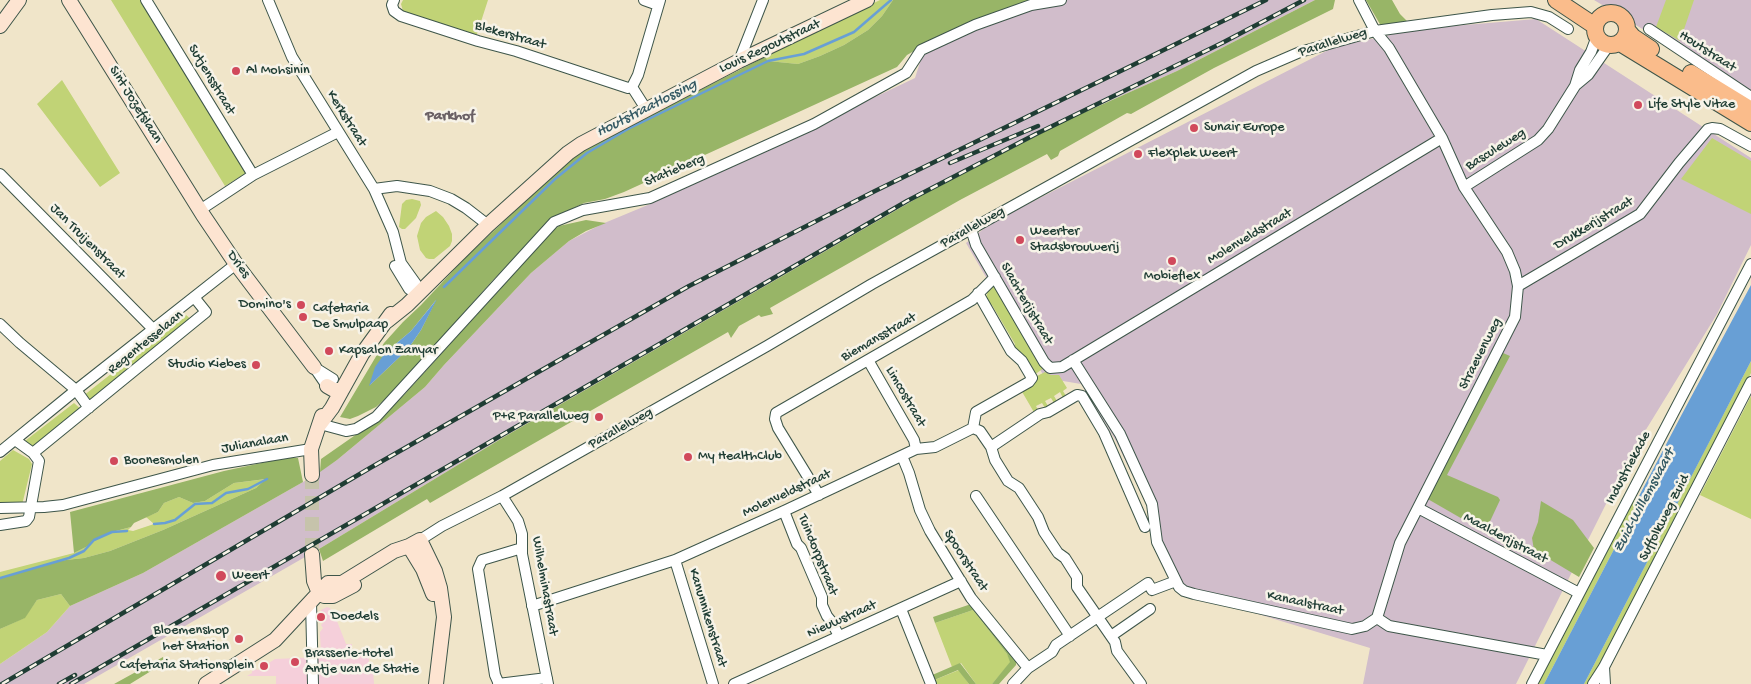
<!DOCTYPE html>
<style>
body{margin:0}
canvas{display:block;background:#f0e5c9}
</style>
<canvas width="1751" height="684"></canvas>
<script>
const ctx = document.querySelector('canvas').getContext('2d');
ctx.lineJoin = 'round';
function paint(path, color) { ctx.fillStyle = color; ctx.fill(path, 'evenodd'); }
const shape = rows => new Path2D(rows.map(r => 'M' + r).join(''));
function stroke(path, color, width, dash) { ctx.strokeStyle = color; ctx.lineWidth = width; ctx.lineCap = dash ? 'butt' : 'round'; ctx.setLineDash(dash || []); ctx.stroke(path); }
function write(font, color, halo, rows, align = 'center') {
  ctx.font = font + ' "Gochi Hand",sans-serif'; ctx.lineWidth = 5; ctx.setLineDash([]); ctx.textBaseline = 'middle'; ctx.strokeStyle = halo; ctx.fillStyle = color; for (const [text, x, y, turn = 0] of rows) {
    ctx.save(); ctx.translate(x, y); ctx.rotate((+turn || 0) * Math.PI / 180); ctx.textAlign = isNaN(turn) ? turn : align; if (halo) ctx.strokeText(text, 0, 0); ctx.fillText(text, 0, 0); ctx.restore();
  }
}
paint(shape([
 [327,607,330,608,335,616,346,644,352,644,352,656,369,656,369,670,373,670,374,684,276,684,276,676,247,676,252,673,252,671,256,669,258,670,275,659,321,657,320,632,323,628,321,625,325,620,321,613,321,610]
]), '#f5cfda');
paint(shape([
 [1030,0,1315,0,1177,71,1063,122,919,197,504,437,319,549,84,684,0,684,0,664,47,632,70,606,143,573,303,482,337,460,425,387,444,365,531,273,569,241,602,224,655,202,915,78,924,50,966,25,1001,10],
 [1594,0,1751,0,1751,94],
 [1536,19,1751,158,1751,245,1717,314,1631,454,1516,684,1363,684,1370,648,1182,591,1148,508,1116,441,1081,384,1045,378,966,243,991,223,1334,47,1417,29]
]), '#d1bdcb');
paint(shape([
 [111,0,141,0,246,173,225,186],
 [403,0,488,0,476,37,411,15,403,11,401,4],
 [880,0,893,0,882,16,868,30,844,45,820,56,798,64,768,61,765,57],
 [1666,0,1694,0,1680,41,1656,27],
 [62,80,120,173,100,187,37,104],
 [1712,138,1751,161,1751,214,1681,179],
 [412,199,420,201,421,205,416,218,405,229,402,229,399,227,402,204,406,200],
 [436,211,443,217,449,226,452,234,452,241,450,246,434,259,429,259,426,258,420,250,417,236,421,223,426,217],
 [994,285,1044,368,1034,375,1022,353,1014,348,1015,344,992,305,989,304,986,299,988,290],
 [186,315,193,321,91,404,83,396],
 [1751,361,1751,373,1589,684,1584,684],
 [1045,372,1051,375,1059,375,1067,388,1063,391,1066,396,1063,398,1060,392,1054,396,1057,401,1054,403,1051,398,1045,401,1048,406,1045,408,1042,403,1036,406,1039,412,1035,414,1021,390,1037,381,1035,377],
 [1751,396,1751,519,1700,495],
 [74,403,83,411,32,449,21,444],
 [13,450,29,459,32,464,22,505,0,505,0,461],
 [267,479,256,488,163,530,110,551,84,558,57,561,0,578,0,572,74,553,92,544,94,540,112,532,131,527,128,530,133,531,154,524,146,517,158,512,164,503,179,497,193,503,205,501,234,483],
 [1634,499,1637,500,1637,505,1544,684,1538,684],
 [61,594,70,606,47,632,0,664,0,629,24,618,37,600],
 [973,610,1007,654,1011,662,992,684,976,684,961,663,952,667,935,623],
 [959,670,969,684,933,684,932,681]
]), '#c1d376');
paint(shape([
 [893,0,1030,0,1001,10,928,43,907,55,897,67,624,192,605,199,584,203,551,219,492,281,391,394,376,407,358,416,350,419,340,417,384,343,403,322,421,305,464,259,552,176,584,149,765,57,768,61,798,64,820,56,844,45,868,30,882,16],
 [436,300,421,330,408,349,370,385,385,353,411,331],
 [1315,0,1335,0,1333,9,1214,68,1131,114,1127,113,1060,151,1058,156,1051,160,1047,154,960,200,770,308,773,314,761,317,759,315,739,326,731,338,728,332,430,503,427,499,323,561,319,549,504,437,919,197,1063,122,1177,71],
 [1366,0,1392,0,1400,14,1407,21,1381,26],
 [586,220,606,223,586,231,569,241,531,273,444,365,425,387,337,460,320,472,321,459,364,429,404,395,554,230,559,226],
 [1503,353,1510,356,1447,475,1498,497,1500,500,1485,532,1426,498],
 [285,458,298,458,303,482,143,573,70,606,61,594,37,600,25,618,0,629,0,578,57,561,84,558,110,551,163,530,256,488,266,479,234,483,205,501,193,503,179,497,164,503,158,512,134,523,131,527,112,532,94,540,92,544,74,553,70,512,224,471],
 [1541,501,1573,520,1594,548,1579,577,1534,550,1532,538,1538,522],
 [974,603,1016,659,1016,665,999,684,992,684,1010,662,1007,654,973,610,935,623,933,617],
 [163,657,164,663,130,684,114,684],
 [960,663,976,684,969,684,958,670,932,681,930,676]
]), '#98b567');
paint(shape([
 [1751,285,1751,361,1717,427,1584,684,1544,684,1637,505,1637,500,1682,414],
 [437,299,421,330,408,349,369,386,375,367,385,353,411,331]
]), '#689fd5');
stroke(shape([
 [444,287,555,179,587,153,628,129,768,61,804,54,854,32,891,0],
 [154,524,165,523,175,520,195,504,212,503,226,493,248,489,267,479],
 [0,578,69,558,84,551,94,540,112,532,127,531]
]), '#689fd5', 2.5);
stroke(shape([
 [312,475,312,554]
]), '#c6c3ab', 14, [14, 7]);
const street = shape([
 [146,0,253,175],
 [268,0,292,57,374,189,393,232,401,263,416,284,419,293],
 [394,0,392,5,394,11,401,16,478,41,516,51,628,88,632,87],
 [644,0,658,5],
 [1359,0,1375,31,1389,48,1442,138,1464,187,1507,252,1515,271,1518,286,1515,317,1400,543,1377,618],
 [1649,29,1751,97],
 [739,61,763,0],
 [1576,85,1588,75,1609,45],
 [646,109,632,87,638,75,660,0],
 [0,174,154,330],
 [1464,187,1538,140,1548,129,1575,86,1580,70,1591,52,1597,36],
 [374,189,397,186,430,191,451,199,466,208,488,225],
 [200,210,253,175,338,132],
 [971,229,976,245,1044,362,1050,368,1062,367,1442,138],
 [395,266,409,289,419,293],
 [1518,286,1640,214,1679,163,1708,129,1712,128,1720,129,1751,146],
 [0,324,20,343,76,390,89,408],
 [868,360,914,440,916,449],
 [1073,360,1120,434,1152,504,1157,542,1179,587,1184,591,1194,594,1352,629,1365,626,1377,618],
 [314,367,327,386],
 [317,369,333,379],
 [320,424,346,431,356,429,376,417,554,222,583,210,650,198,814,124,906,73,921,50,975,25,1031,5,1061,0],
 [973,428,980,431,991,447,995,460,1008,481,1019,488,1038,517,1044,532,1058,553,1065,558,1077,577,1077,587,1115,642,1117,651,1141,684],
 [15,440,33,453],
 [991,447,1040,414,1048,412,1077,395,1082,396,1104,433,1145,527],
 [0,452,76,390,236,264],
 [902,456,909,473,920,510,930,531,971,598,1028,668],
 [819,495,778,428,775,419,776,413,972,300,995,277],
 [502,496,518,521,522,534,522,554,548,684],
 [976,496,1070,636],
 [0,508,44,507,63,505,213,465,311,449],
 [1418,508,1579,593],
 [784,511,797,544,801,548,822,597,822,605,827,616,831,621,839,636],
 [0,525,26,521,29,517,39,461,33,453,206,312,194,297],
 [420,540,442,526,502,496,767,346,872,284,1256,71,1300,52,1375,31,1492,15,1531,12,1549,17,1568,29],
 [675,560,713,684],
 [311,602,313,684],
 [532,606,675,560,784,511,916,449,935,447,973,428,976,412,1029,382,1032,378,1022,361,1011,351,978,293],
 [901,609,931,684],
 [1377,618,1389,626,1547,655],
 [1111,636,1150,609],
 [1604,667,1605,684],
 [498,684,547,678],
 [499,684,495,675,478,569,482,560,522,548],
 [734,684,961,581],
 [1013,684,1028,668,1052,652,1056,645,1148,583,1152,590,1176,581],
 [1532,684,1751,264],
 [1593,684,1604,667,1751,382]
]);
const secondary = shape([
 [69,0,203,215,236,264,314,367],
 [0,26,19,0],
 [387,321,407,305,488,225,568,153,581,144,739,61,867,0],
 [327,386,334,390,342,390],
 [320,424,332,408,362,354,391,314],
 [312,475,311,449,322,416],
 [409,546,423,569,433,594],
 [312,554,314,581,319,593],
 [328,583,342,583,394,551,409,546,420,540,435,571,440,588,444,617,436,684],
 [319,593,324,596,333,596,354,585],
 [206,684,275,640,328,583]
]);
const primary = shape([
 [1556,0,1595,26],
 '1595 29a16 16 0 1 1 32 0a16 16 0 1 1-32 0Z',
 [1628,31,1633,37,1651,49],
 [1620,43,1751,123],
 [1691,73,1751,110]
]);
stroke(street, '#3e564a', 12);
stroke(secondary, '#3e564a', 16);
stroke(primary, '#3e564a', 18);
stroke(street, '#fff', 10);
stroke(secondary, '#fde4d1', 14);
stroke(primary, '#fabc8b', 16);
const rail = shape([
 [950,163,1038,126],
 [2,684,370,468,689,286,875,191,1266,0],
 [59,684,75,675],
 [71,684,907,201,1036,134,1222,43,1304,0]
]);
stroke(rail, '#1f3d34', 4.5);
stroke(rail, '#f7f3e8', 2.5, [8]);
for (const [x, y, r, color] of [
 [236,71,5,"#d1495b"],
 [1638,105,5,"#d1495b"],
 [1194,128,5,"#d1495b"],
 [1138,154,5,"#d1495b"],
 [1020,240,5,"#d1495b"],
 [1172,261,5,"#d1495b"],
 [301,305,5,"#d1495b"],
 [303,317,5,"#d1495b"],
 [329,351,5,"#d1495b"],
 [256,365,5,"#d1495b"],
 [599,417,5,"#d1495b"],
 [688,457,5,"#d1495b"],
 [114,461,5,"#d1495b"],
 [221,576,6,"#d1495b"],
 [321,617,5,"#d1495b"],
 [239,639,5,"#d1495b"],
 [295,662,5,"#d1495b"],
 [264,666,5,"#d1495b"]
]) { const dot = new Path2D(); dot.arc(x, y, r, 0, 2 * Math.PI); ctx.fillStyle = color; ctx.fill(dot); stroke(dot, '#f7f3e8', 2); }
write('14px', '#1f3d34', '#f7f3e8', [
 ["Blekerstraat",510,36,16],
 ["Parallelweg",1333,43,-17],
 ["Louis Regoutstraat",770,47,-25],
 ["Houtstraat",1707,52,33],
 ["Sutjensstraat",211,80,59],
 ["Sint Jozefslaan",135,105,58],
 ["Kerkstraat",346,119,58],
 ["Basculeweg",1496,150,-32],
 ["Statieberg",675,171,-23],
 ["Drukkerijstraat",1594,224,-31],
 ["Parallelweg",973,228,-29],
 ["Molenveldstraat",1250,237,-31],
 ["Jan Truijenstraat",87,242,45],
 ["Dries",238,265,54],
 ["Slachterijstraat",1026,304,60],
 ["Biemansstraat",879,338,-30],
 ["Regentesselaan",146,343,-39],
 ["Straevenweg",1481,354,-63],
 ["Limcostraat",905,397,60],
 ["Parallelweg",621,429,-29],
 ["Julianalaan",255,444,-10],
 ["Industriekade",1629,468,-62],
 ["Molenveldstraat",787,494,-25],
 ["Suffolkweg Zuid",1665,518,-63],
 ["Maalderijstraat",1505,539,28],
 ["Tuindorpstraat",817,555,68],
 ["Spoorstraat",965,561,57],
 ["Wilhelminastraat",544,586,80],
 ["Kanaalstraat",1305,604,12],
 ["Kanunnikenstraat",707,618,73],
 ["Nieuwstraat",842,620,-24]
]);
write('14px', '#1f3d34', '#f7f3e8', [
 ["Al Mohsinin",246,71],
 ["Life Style Vitae",1648,105],
 ["Sunair Europe",1204,128],
 ["Flexplek Weert",1148,154],
 ["Weerter",1030,232],
 ["Stadsbrouwerij",1030,248],
 ["Mobieflex",1172,277,"center"],
 ["Domino's",291,305,"right"],
 ["Cafetaria",313,309],
 ["De Smulpaap",313,325],
 ["Kapsalon Zanyar",339,351],
 ["Studio Kiebes",246,365,"right"],
 ["P+R Parallelweg",589,417,"right"],
 ["My HealthClub",698,457],
 ["Boonesmolen",124,461],
 ["Weert",232,576],
 ["Doedels",331,617],
 ["Bloemenshop",229,631,"right"],
 ["het Station",229,647,"right"],
 ["Brasserie-Hotel",305,654],
 ["Antje van de Statie",305,670],
 ["Cafetaria Stationsplein",254,666,"right"]
], 'left');
write('italic 15px', '#355a64', '#f7f3e8', [
 ["Houtstraatlossing",647,109,-27],
 ["Zuid-Willemsvaart",1645,501,-62]
]);
write('bold 15px', '#6a6065', '#f7f3e8', [
 ["Parkhof",450,117]
]);
</script>
